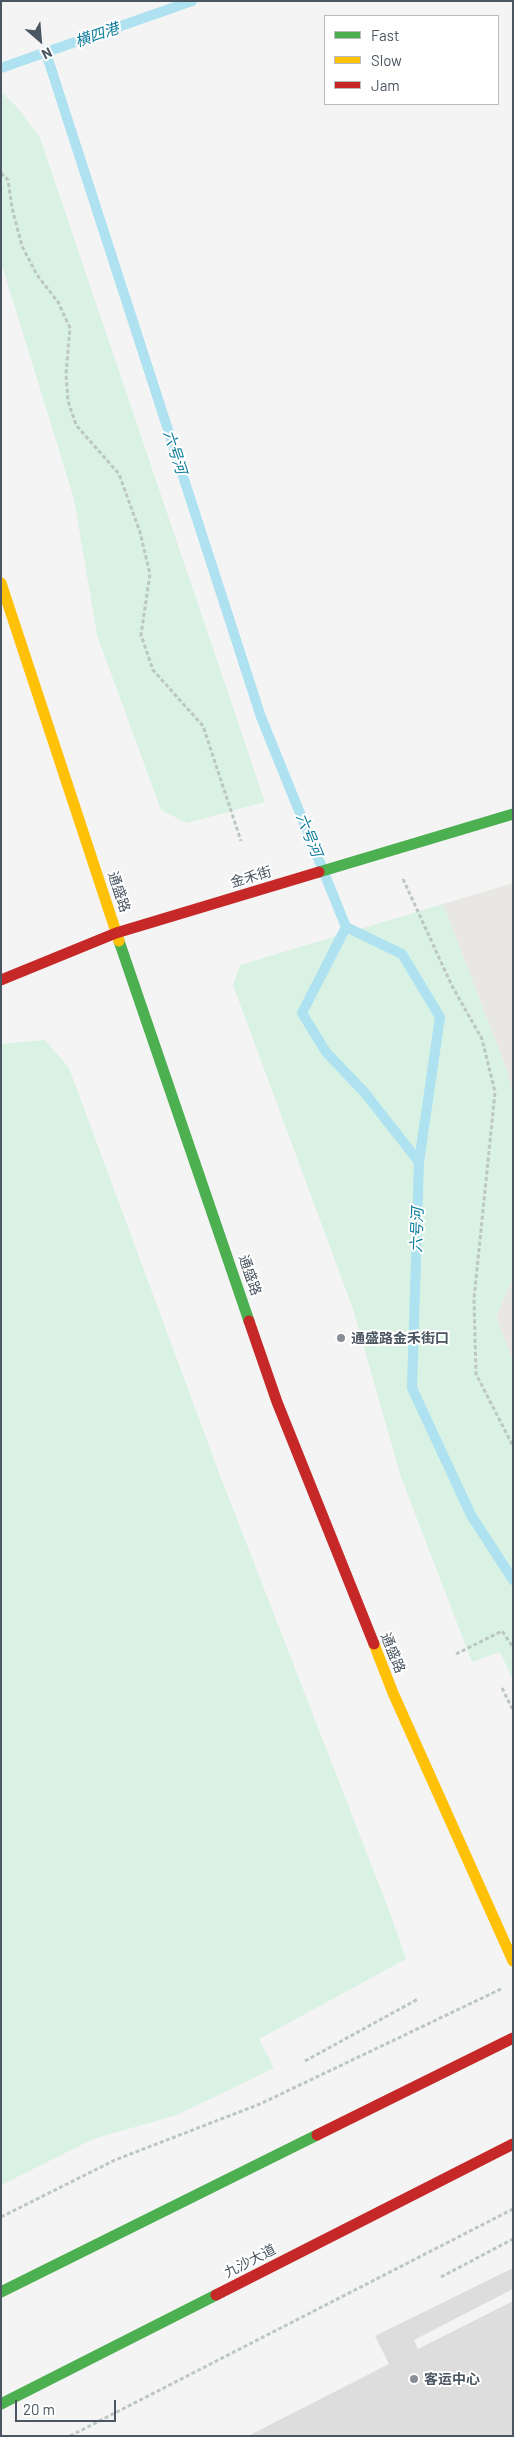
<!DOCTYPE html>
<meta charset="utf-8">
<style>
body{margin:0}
#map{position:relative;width:514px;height:2437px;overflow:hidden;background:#f4f4f4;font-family:Barlow,sans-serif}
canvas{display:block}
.frame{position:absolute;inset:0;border:2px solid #4a5661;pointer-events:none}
.legend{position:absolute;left:324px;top:15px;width:175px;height:90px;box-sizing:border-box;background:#fff;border:1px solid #b7bbc0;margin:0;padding:6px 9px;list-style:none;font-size:15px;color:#4a5661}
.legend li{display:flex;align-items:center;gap:10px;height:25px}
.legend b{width:25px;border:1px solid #b7bbc0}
.north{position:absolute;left:15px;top:15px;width:50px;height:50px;-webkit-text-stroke:4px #fff;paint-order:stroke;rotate:153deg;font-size:14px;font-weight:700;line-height:20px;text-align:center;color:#4a5661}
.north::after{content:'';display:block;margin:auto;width:18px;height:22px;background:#4a5661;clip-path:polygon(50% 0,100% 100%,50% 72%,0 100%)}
.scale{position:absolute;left:15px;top:2400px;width:101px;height:22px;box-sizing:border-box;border:2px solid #4a5661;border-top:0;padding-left:6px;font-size:15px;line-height:18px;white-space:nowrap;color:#4a5661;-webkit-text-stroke:4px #fff;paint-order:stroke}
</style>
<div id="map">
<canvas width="514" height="2437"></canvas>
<div class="frame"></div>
<ul class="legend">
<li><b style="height:6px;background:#4caf50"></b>Fast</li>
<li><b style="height:6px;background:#ffc107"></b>Slow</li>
<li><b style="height:6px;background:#c62828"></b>Jam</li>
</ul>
<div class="north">N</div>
<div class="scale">20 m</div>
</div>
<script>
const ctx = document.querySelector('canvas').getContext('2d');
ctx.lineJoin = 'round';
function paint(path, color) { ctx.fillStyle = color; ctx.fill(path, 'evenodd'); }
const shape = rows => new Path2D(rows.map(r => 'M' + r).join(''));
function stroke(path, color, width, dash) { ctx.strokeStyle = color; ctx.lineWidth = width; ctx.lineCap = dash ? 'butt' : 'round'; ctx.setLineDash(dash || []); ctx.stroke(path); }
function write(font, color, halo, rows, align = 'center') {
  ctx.font = font + ' Barlow,"Noto Sans SC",sans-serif'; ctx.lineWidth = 4; ctx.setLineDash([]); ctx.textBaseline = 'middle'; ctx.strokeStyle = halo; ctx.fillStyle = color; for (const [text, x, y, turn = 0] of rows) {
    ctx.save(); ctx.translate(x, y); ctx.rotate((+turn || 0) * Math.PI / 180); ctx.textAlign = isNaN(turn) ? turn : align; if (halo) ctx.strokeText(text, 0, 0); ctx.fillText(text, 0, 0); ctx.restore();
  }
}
paint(shape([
 [513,883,513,1096,507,1071,443,904],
 [513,1278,513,1363,496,1316]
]), '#e8e7e3');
paint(shape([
 [1,92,17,107,40,138,265,802,187,823,161,810,97,635,74,499,1,262],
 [443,904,507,1071,513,1096,513,1278,496,1316,513,1363,513,1680,500,1652,472,1662,401,1477,353,1309,233,985,240,965],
 [45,1040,69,1068,221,1478,390,1913,406,1959,259,2039,274,2068,177,2115,93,2139,1,2185,1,1044]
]), '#d9f2e3');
stroke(shape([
 [46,53,261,717,346,927,402,954,440,1017,419,1162,412,1388,471,1515,513,1580],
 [1,68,192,1],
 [346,927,302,1013,326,1052,365,1093,419,1162]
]), '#aee2f0', 10);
paint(shape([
 [513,2268,513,2289,414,2340,418,2349,513,2301,513,2436,248,2436,389,2364,375,2336]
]), '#ddddde');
stroke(shape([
 [1,173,8,180,12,208,22,246,37,275,58,302,70,328,66,374,68,401,76,425,119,474,140,532,150,574,141,635,153,670,203,726,241,841],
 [403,879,452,986,482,1039,495,1092,474,1299,476,1374,513,1446],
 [456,1654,502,1631,513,1647],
 [502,1688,513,1710],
 [305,2061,418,1999],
 [1,2217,115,2160,260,2104,501,1989],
 [441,2277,513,2239],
 [70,2436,513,2209]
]), '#bcc7c4', 3, [4, 2.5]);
stroke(shape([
 [319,872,513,814],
 [119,941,249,1321],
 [1,2292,317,2135],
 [1,2404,216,2295]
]), '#4caf50', 11);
stroke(shape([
 [1,583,119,941],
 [374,1644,393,1693,513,1961]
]), '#ffc107', 11);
stroke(shape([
 [1,980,116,933,319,872],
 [249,1321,277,1402,374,1644],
 [317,2135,513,2038],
 [216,2295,513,2144]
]), '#c62828', 11);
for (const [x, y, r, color] of [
 [341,1338,5,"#868d94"],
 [414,2379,5,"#868d94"]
]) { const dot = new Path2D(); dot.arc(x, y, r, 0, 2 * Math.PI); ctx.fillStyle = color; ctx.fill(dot); stroke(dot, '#fff', 2); }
write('14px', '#4a5661', '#fff', [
 ["金禾街",251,877,-16],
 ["通盛路",119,892,72],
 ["通盛路",250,1275,71],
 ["通盛路",393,1653,68],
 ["九沙大道",250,2261,-27]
]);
write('bold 14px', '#4a5661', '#fff', [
 ["通盛路金禾街口",351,1338],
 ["客运中心",424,2379]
], 'left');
write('italic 15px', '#0c7c9b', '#fff', [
 ["横四港",97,35,-19],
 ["六号河",175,452,72],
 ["六号河",309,835,68],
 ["六号河",417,1230,-88]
]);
</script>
